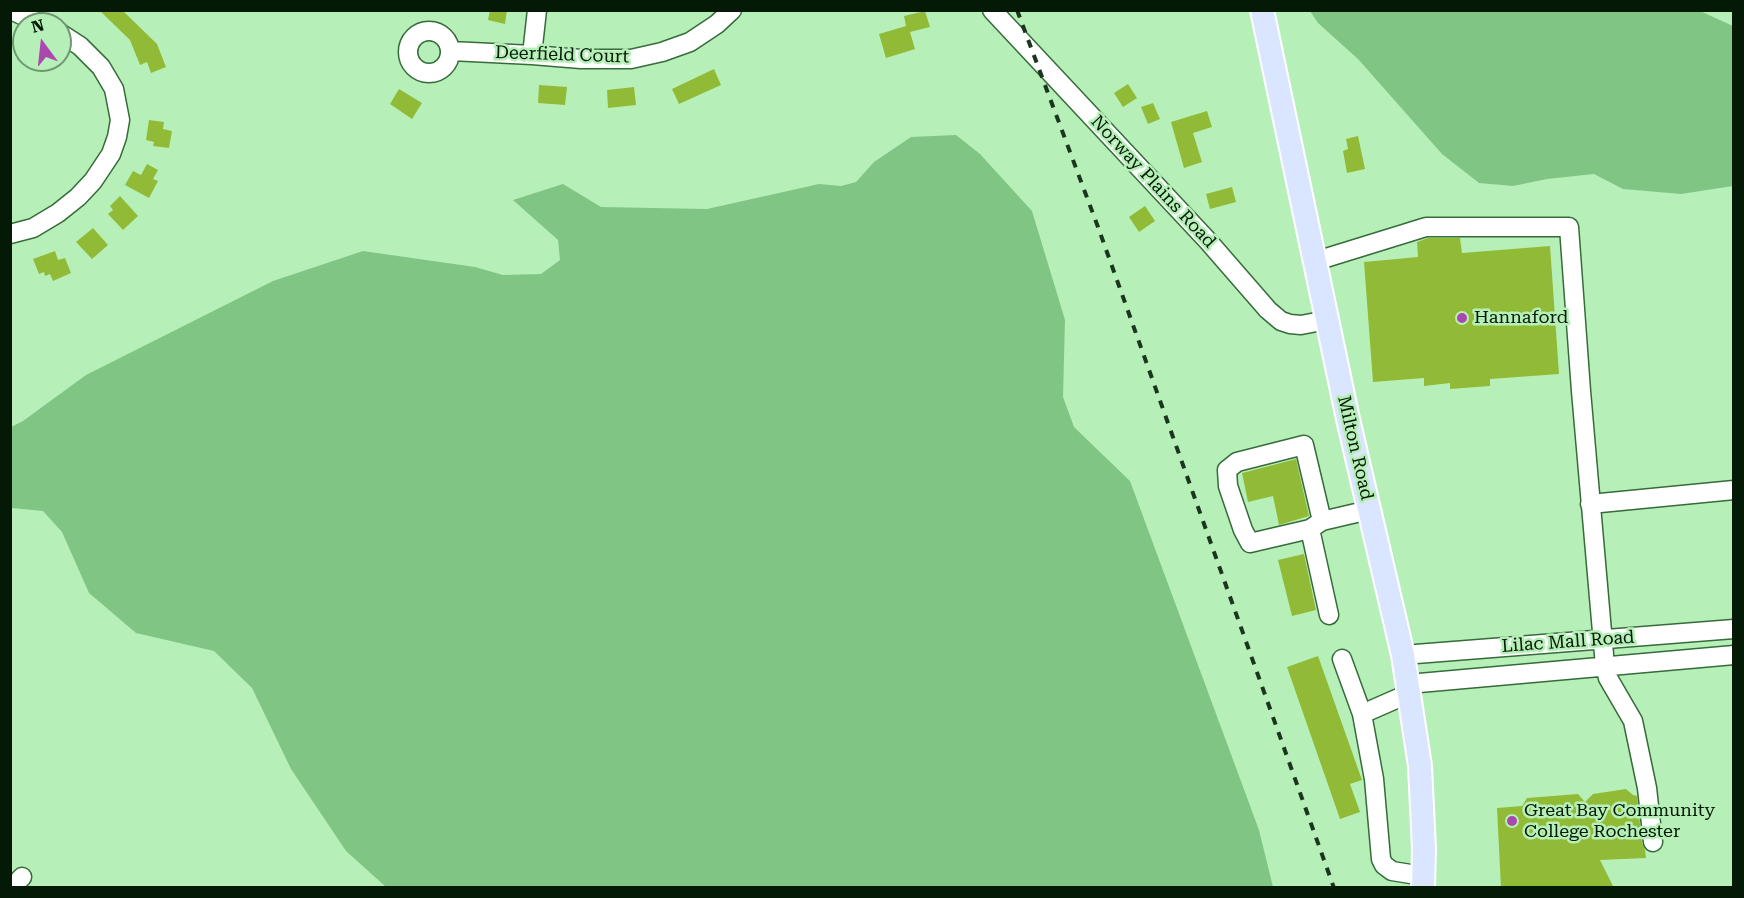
<!DOCTYPE html>
<style>
body{margin:0}
#map{position:relative;width:1744px;height:898px;overflow:hidden;background:#b6f0b8;font-family:"Roboto Serif",serif}
canvas{display:block}
.frame{position:absolute;inset:0;border:12px solid #041906;pointer-events:none}
.north{position:absolute;left:12px;top:12px;width:60px;height:60px;box-sizing:border-box;background:#b6f0b8;border:2px solid #6f9a71;border-radius:50%;rotate:345deg;font-size:16px;font-weight:700;line-height:24px;text-align:center;color:#041906}
.north::after{content:'';display:block;margin:auto;width:21px;height:27px;background:#aa48af;clip-path:polygon(50% 0,100% 100%,50% 72%,0 100%)}
</style>
<div id="map">
<canvas width="1744" height="898"></canvas>
<div class="frame"></div>
<div class="north">N</div>
</div>
<script>
const ctx = document.querySelector('canvas').getContext('2d');
ctx.lineJoin = 'round';
function paint(path, color) { ctx.fillStyle = color; ctx.fill(path, 'evenodd'); }
const shape = rows => new Path2D(rows.map(r => 'M' + r).join(''));
function stroke(path, color, width, dash) { ctx.strokeStyle = color; ctx.lineWidth = width; ctx.lineCap = dash ? 'butt' : 'round'; ctx.setLineDash(dash || []); ctx.stroke(path); }
function write(font, color, halo, rows, align = 'center') {
  ctx.font = font + ' "Roboto Serif",serif'; ctx.lineWidth = 5; ctx.setLineDash([]); ctx.textBaseline = 'middle'; ctx.strokeStyle = halo; ctx.fillStyle = color; for (const [text, x, y, turn = 0] of rows) {
    ctx.save(); ctx.translate(x, y); ctx.rotate((+turn || 0) * Math.PI / 180); ctx.textAlign = isNaN(turn) ? turn : align; if (halo) ctx.strokeText(text, 0, 0); ctx.fillText(text, 0, 0); ctx.restore();
  }
}
paint(shape([
 [1310,11,1700,11,1733,26,1733,186,1681,194,1623,189,1594,174,1547,179,1513,186,1479,183,1442,154,1358,59,1318,23],
 [956,135,980,154,1032,211,1065,320,1063,397,1074,427,1130,481,1259,830,1273,887,386,887,346,851,291,769,252,688,214,651,136,633,89,593,62,532,43,511,11,508,11,427,23,421,86,375,273,281,363,251,475,267,503,275,541,274,560,260,558,240,513,200,563,184,601,207,707,209,819,184,841,186,856,182,874,162,911,137]
]), '#81c585');
paint(shape([
 [99,10,122,10,157,44,166,67,151,73,147,62,140,65,130,40],
 [490,10,507,10,505,24,488,20],
 [925,11,930,27,910,32,915,49,886,58,879,34,906,26,904,16],
 [714,69,721,85,679,104,672,89],
 [1128,84,1137,98,1123,107,1114,93],
 [539,85,567,87,565,105,538,103],
 [634,87,636,105,608,108,607,90],
 [399,89,422,103,412,119,390,104],
 [1153,103,1160,119,1148,124,1141,107],
 [1207,111,1212,127,1193,133,1202,162,1184,168,1171,122],
 [149,120,164,122,163,129,172,131,169,148,153,146,154,142,146,140],
 [1358,136,1365,169,1347,173,1343,151,1348,149,1346,139],
 [147,164,158,170,153,179,158,181,149,198,125,185,133,171,141,175],
 [1232,187,1236,202,1210,209,1206,194],
 [120,196,138,216,123,230,108,214,113,210,110,206],
 [1145,206,1155,221,1139,232,1129,217],
 [93,228,108,245,92,259,76,242],
 [1428,238,1460,238,1462,253,1550,246,1559,374,1490,379,1490,386,1450,389,1450,383,1424,386,1424,378,1373,382,1364,262,1418,257,1417,242],
 [55,251,58,260,65,258,71,273,53,281,50,274,45,276,44,272,39,274,33,259],
 [1296,459,1309,516,1279,525,1273,496,1248,502,1242,473],
 [1304,554,1316,610,1292,616,1278,560],
 [1318,656,1362,780,1350,784,1360,812,1340,819,1287,667],
 [1626,789,1633,795,1637,796,1642,843,1645,850,1646,858,1600,860,1614,888,1501,888,1497,808,1522,806,1527,798,1578,794,1585,802,1593,794]
]), '#91bb36');
const minor = shape([
 [11,10,41,24],
 [992,10,1208,241,1268,310,1281,321,1290,324,1301,325,1327,320],
 '408 52a21 21 0 1 1 42 0a21 21 0 1 1-42 0Z',
 [451,51,532,55,581,59,631,59,662,52,690,42,717,24,732,10],
 [532,55,537,10],
 [10,234,33,228,58,213,78,197,93,181,111,154,117,137,120,120,114,89,101,67,80,46,60,33],
 [1316,261,1426,227,1569,227,1581,391,1605,666,1608,678,1633,721,1647,788,1653,842],
 [1590,504,1734,490],
 [1322,521,1304,445,1237,462,1227,470,1228,486,1243,530,1250,543,1310,529,1322,521,1369,510],
 [1310,529,1329,615],
 [1403,655,1734,629],
 [1342,659,1362,714],
 [1408,684,1734,655],
 [1410,693,1362,714,1374,779,1381,859,1384,865,1392,871,1423,876],
 [12,888,22,877]
]);
const major = shape([
 [1262,10,1348,419,1403,655,1420,766,1424,849,1423,888]
]);
stroke(minor, '#366b3a', 21);
stroke(major, '#fff', 26);
stroke(minor, '#fff', 18);
stroke(major, '#dae6ff', 22);
stroke(shape([
 [1017,10,1098,227,1334,888]
]), '#1c361e', 4, [8, 8]);
for (const [x, y, r, color] of [
 [1462,318,6,"#aa48af"],
 [1512,821,6,"#aa48af"]
]) { const dot = new Path2D(); dot.arc(x, y, r, 0, 2 * Math.PI); ctx.fillStyle = color; ctx.fill(dot); stroke(dot, '#b6f0b8', 2); }
write('18px', '#041906', '#b6f0b8', [
 ["Deerfield Court",562,55,2],
 ["Norway Plains Road",1153,182,47],
 ["Milton Road",1355,448,77],
 ["Lilac Mall Road",1568,642,-4]
]);
write('18px', '#041906', '#b6f0b8', [
 ["Hannaford",1474,318],
 ["Great Bay Community",1524,811],
 ["College Rochester",1524,832]
], 'left');
</script>
